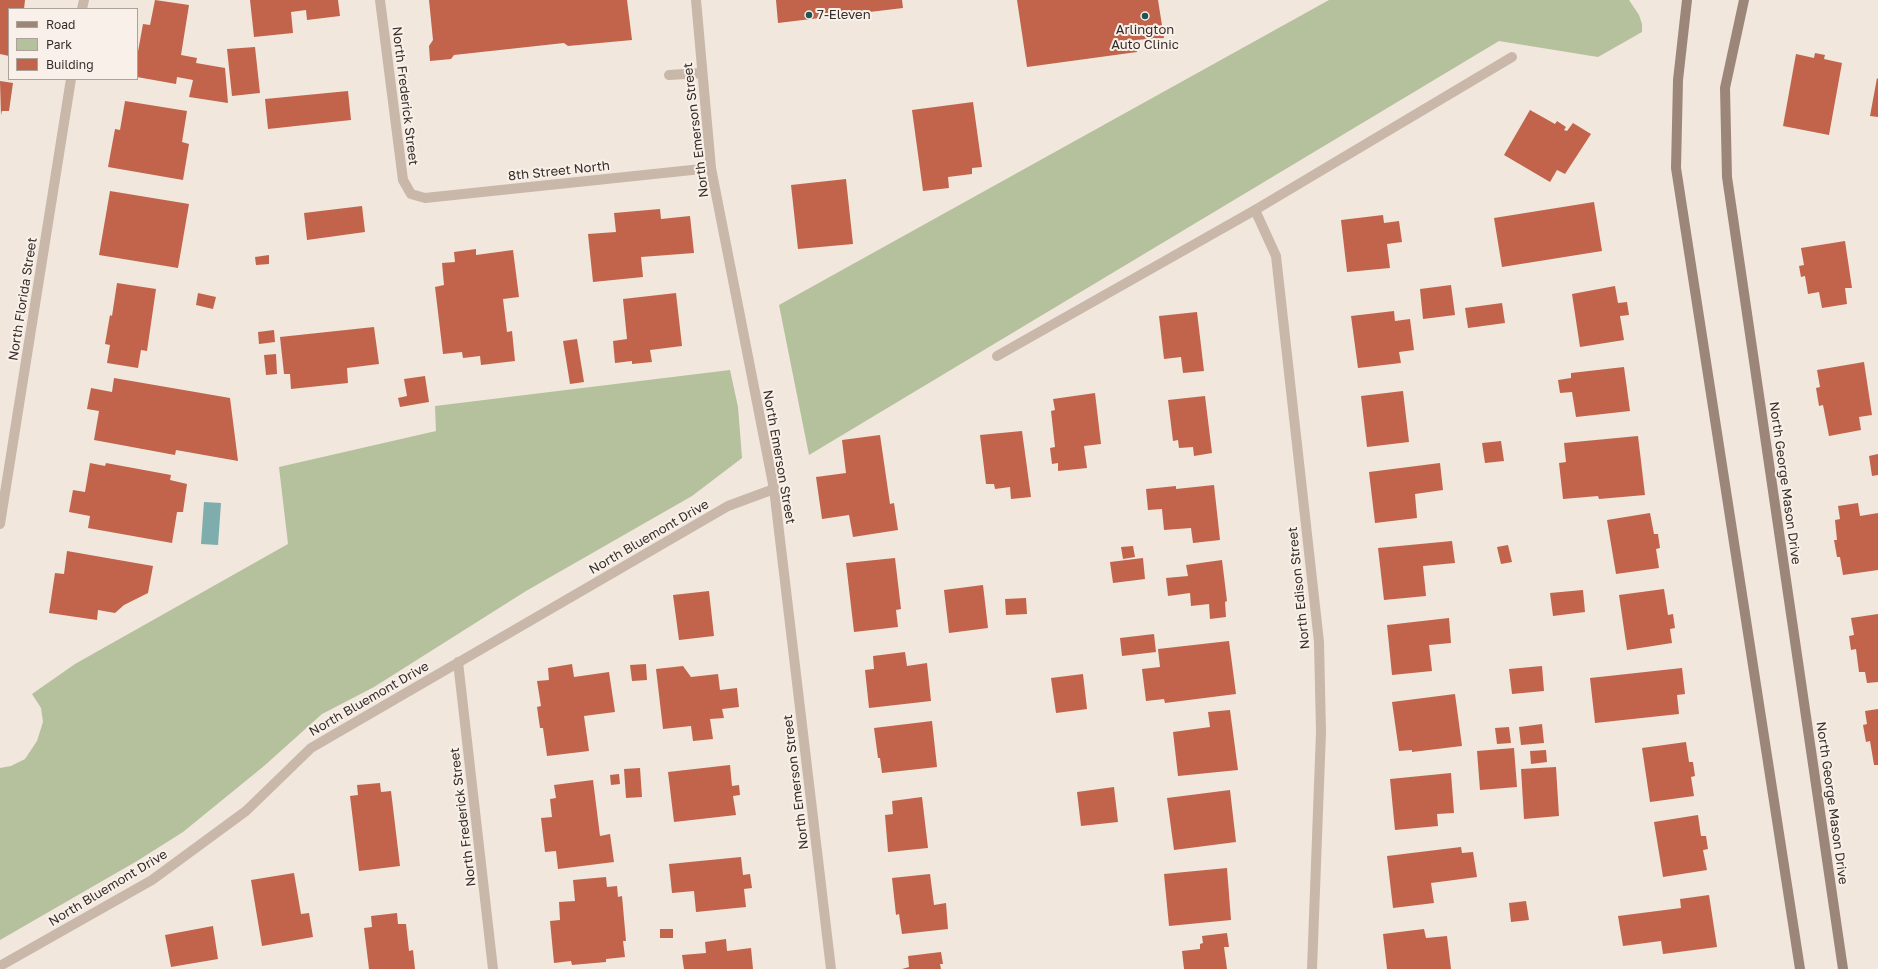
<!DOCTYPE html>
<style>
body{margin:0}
#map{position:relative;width:1878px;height:969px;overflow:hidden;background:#f1e7dd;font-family:"Golos Text",sans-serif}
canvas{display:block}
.legend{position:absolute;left:8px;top:8px;width:130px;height:72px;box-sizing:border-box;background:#f9f1e9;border:1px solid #aba29c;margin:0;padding:5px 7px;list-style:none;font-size:12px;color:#362c29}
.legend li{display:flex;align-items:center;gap:8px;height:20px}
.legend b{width:20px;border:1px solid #aba29c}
</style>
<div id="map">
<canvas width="1878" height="969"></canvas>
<ul class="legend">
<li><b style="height:5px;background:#9c867a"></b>Road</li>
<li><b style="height:11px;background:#b5c09d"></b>Park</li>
<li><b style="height:11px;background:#c1644b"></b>Building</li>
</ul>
</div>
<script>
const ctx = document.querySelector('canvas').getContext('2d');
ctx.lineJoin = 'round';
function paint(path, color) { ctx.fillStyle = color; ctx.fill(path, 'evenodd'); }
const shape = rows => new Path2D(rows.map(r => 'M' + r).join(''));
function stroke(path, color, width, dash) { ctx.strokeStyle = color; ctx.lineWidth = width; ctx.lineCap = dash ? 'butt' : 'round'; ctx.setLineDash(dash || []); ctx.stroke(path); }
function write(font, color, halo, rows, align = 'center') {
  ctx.font = font + ' "Golos Text",sans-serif'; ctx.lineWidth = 4; ctx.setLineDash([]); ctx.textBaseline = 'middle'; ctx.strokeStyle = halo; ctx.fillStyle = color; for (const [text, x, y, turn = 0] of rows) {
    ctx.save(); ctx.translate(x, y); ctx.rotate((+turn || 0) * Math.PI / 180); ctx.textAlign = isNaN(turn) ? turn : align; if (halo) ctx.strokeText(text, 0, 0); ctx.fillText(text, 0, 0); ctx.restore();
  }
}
paint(shape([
 [1329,0,1629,0,1639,15,1642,24,1642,32,1598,57,1499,41,809,455,779,305],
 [730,370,738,407,742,458,692,496,526,591,374,687,322,714,264,766,183,832,137,861,0,940,0,768,11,766,25,759,37,741,43,722,41,708,32,694,75,664,288,544,279,467,436,431,435,406]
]), '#b5c09d');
paint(shape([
 [204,502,221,503,218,545,201,544]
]), '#7dadad');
paint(shape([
 [0,0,25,0,24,9,9,9,9,56,0,54],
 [155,0,189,5,181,55,197,58,196,63,225,68,228,103,189,97,193,80,177,77,176,84,137,77,137,57,143,24,150,25],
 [250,0,338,0,340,16,307,20,306,10,291,12,293,33,254,37],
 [429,0,627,0,632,40,568,46,564,43,454,55,451,59,430,61,429,46,433,40],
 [776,0,902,0,903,8,778,23],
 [1017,0,1158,0,1164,38,1135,40,1137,52,1027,67],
 [255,47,260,93,232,96,227,49],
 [1815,53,1825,55,1824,59,1842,63,1829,135,1783,126,1796,54,1814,58],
 [1877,78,1878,79,1878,117,1870,116],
 [0,81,13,83,9,111,2,111,1,115],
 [348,91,351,120,268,129,265,99],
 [125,101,187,111,182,142,189,144,183,180,108,167,115,129,120,130],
 [973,102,982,167,972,168,972,174,948,177,949,188,923,191,912,110],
 [1530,110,1555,124,1557,121,1566,127,1564,130,1567,131,1573,123,1591,134,1565,174,1557,170,1550,182,1504,155],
 [846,179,853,244,798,249,791,185],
 [110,191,189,204,178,268,99,255],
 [1594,202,1602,251,1502,267,1494,218],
 [362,206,365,232,307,240,304,213],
 [660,209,661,219,690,216,694,253,641,257,643,277,593,282,588,234,616,232,614,213],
 [1383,215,1384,223,1399,221,1402,242,1387,244,1390,268,1347,272,1341,220],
 [1845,241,1852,288,1845,288,1847,304,1822,308,1819,292,1808,294,1805,276,1801,277,1799,266,1804,265,1801,248],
 [476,249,476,255,513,250,519,297,503,299,507,332,512,331,515,361,481,365,480,356,463,358,462,352,443,354,435,287,444,285,442,263,455,262,454,252],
 [269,255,269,264,256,265,255,257],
 [117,283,156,289,147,351,141,350,138,368,107,363,110,345,105,344,110,315,112,316],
 [1451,285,1455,315,1423,319,1420,289],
 [1615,286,1618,303,1627,302,1629,315,1620,316,1624,340,1580,347,1572,294],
 [198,293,216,297,213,309,196,305],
 [676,293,682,346,650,350,652,362,632,364,632,361,615,363,613,341,627,339,623,299],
 [1502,303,1505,323,1468,328,1465,308],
 [1394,311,1395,321,1410,319,1414,350,1399,352,1401,363,1358,368,1351,316],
 [1197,312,1204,371,1183,373,1181,357,1164,359,1159,316],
 [374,327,379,364,347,368,348,383,291,389,290,374,284,374,280,337],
 [274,330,275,342,259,344,258,332],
 [577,339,584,382,570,384,563,341],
 [276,354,277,374,266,375,264,355],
 [1864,362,1872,415,1859,417,1861,430,1829,436,1823,405,1819,406,1816,388,1820,387,1817,370],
 [1624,367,1630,411,1576,417,1572,392,1560,393,1558,380,1571,378,1571,373],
 [425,376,429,402,400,407,398,398,407,396,404,379],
 [114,378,230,398,238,461,176,450,175,455,94,440,99,411,87,409,91,388,112,392],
 [1403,391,1409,442,1367,447,1361,396],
 [1095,393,1101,444,1084,446,1087,468,1058,471,1058,463,1052,464,1050,448,1055,447,1051,411,1055,410,1053,399],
 [1205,396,1212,453,1194,456,1193,447,1179,448,1178,440,1173,441,1168,400],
 [1022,431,1031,497,1011,499,1010,487,995,489,994,484,986,484,980,435],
 [880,435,890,504,894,503,898,530,853,537,849,515,822,519,816,477,846,473,842,440],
 [1638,436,1645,495,1599,499,1598,496,1563,499,1559,463,1566,462,1564,443],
 [1501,441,1504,461,1485,463,1482,443],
 [1878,454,1878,475,1872,476,1869,456],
 [90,463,105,466,106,463,171,475,170,480,187,484,183,512,177,512,172,543,88,528,90,516,69,512,73,490,85,492],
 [1440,463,1443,490,1415,494,1417,518,1375,523,1369,472],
 [1214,485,1220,540,1193,543,1191,528,1164,530,1162,509,1148,510,1146,489,1176,486,1176,489],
 [1858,503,1860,516,1878,513,1878,570,1843,575,1840,557,1837,557,1834,540,1837,540,1835,520,1840,519,1838,506],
 [1650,513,1654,534,1658,534,1660,548,1656,549,1659,568,1616,574,1607,520],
 [1452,541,1455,563,1423,566,1426,596,1384,600,1378,548],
 [1508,545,1512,562,1501,564,1497,547],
 [1133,546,1135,557,1123,559,1121,547],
 [67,551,153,566,148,593,124,605,115,613,98,610,97,620,49,613,55,573,64,574],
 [895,558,901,609,896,610,898,627,854,632,846,563],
 [1143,558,1145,579,1113,583,1110,562],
 [1222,560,1227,601,1225,602,1226,617,1210,619,1209,604,1191,606,1190,593,1168,596,1166,578,1188,576,1186,565],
 [983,585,988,628,949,633,944,590],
 [1664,589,1668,615,1673,614,1675,628,1670,629,1672,643,1627,650,1619,595],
 [1583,590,1585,612,1553,616,1550,593],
 [709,591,714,636,679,640,673,595],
 [1026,598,1027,614,1006,615,1005,599],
 [1878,614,1878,682,1867,683,1865,672,1859,672,1856,649,1851,650,1849,636,1854,635,1851,618],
 [1449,618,1451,643,1429,645,1432,671,1392,675,1387,625],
 [1154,634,1156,652,1122,656,1120,638],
 [1229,641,1236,694,1165,703,1164,699,1146,701,1142,669,1160,667,1158,649],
 [905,652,907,666,927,663,931,701,869,708,865,670,874,669,873,656],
 [572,664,574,677,609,672,615,712,584,716,589,751,547,756,543,728,540,728,537,707,541,706,537,681,549,680,548,668],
 [646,664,647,680,632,681,630,665],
 [683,666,691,677,718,674,720,690,737,688,739,707,722,709,724,718,710,719,713,739,693,741,691,726,663,729,656,669],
 [1542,666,1544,691,1512,694,1509,669],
 [1682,668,1685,694,1677,695,1679,714,1595,723,1590,678],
 [1083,674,1087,709,1056,713,1051,678],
 [1455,694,1462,746,1412,752,1412,750,1399,751,1392,702],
 [1878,709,1878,765,1874,765,1870,741,1866,742,1863,725,1867,724,1865,711],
 [1230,710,1238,770,1178,776,1173,732,1210,727,1208,712],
 [932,721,937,767,882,773,880,758,878,758,874,728],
 [1542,724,1544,743,1521,745,1519,727],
 [1509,727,1511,743,1497,744,1495,728],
 [1686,742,1689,762,1693,762,1695,776,1691,777,1694,796,1650,802,1642,748],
 [1514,748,1517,787,1480,790,1477,751],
 [1546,750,1547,762,1531,764,1530,751],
 [730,765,732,786,739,785,740,795,733,796,736,815,674,822,668,772],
 [1556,767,1559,816,1524,819,1521,769],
 [640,768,642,797,626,798,624,769],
 [1451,773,1454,813,1437,814,1438,826,1395,830,1390,779],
 [619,774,620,784,611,785,610,775],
 [593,780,600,836,610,834,614,862,558,869,556,851,545,852,541,818,552,817,550,799,556,798,554,785],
 [380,783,381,792,391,791,400,866,359,871,350,796,358,795,357,785],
 [1114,787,1118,822,1081,826,1077,792],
 [1230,790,1236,842,1174,850,1167,798],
 [922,797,928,848,888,852,885,815,893,814,892,801],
 [1698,815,1701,836,1706,836,1708,849,1703,850,1707,870,1663,877,1654,822],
 [1461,847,1462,853,1473,852,1477,877,1431,883,1434,903,1393,908,1387,856],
 [741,857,743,875,750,874,752,888,744,889,746,907,696,912,694,891,672,893,669,864],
 [1227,868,1231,920,1169,926,1164,874],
 [294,873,301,914,309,913,313,937,262,946,251,880],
 [930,874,934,905,946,903,948,929,902,934,899,914,896,915,892,878],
 [606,877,607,887,617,886,618,897,622,896,626,941,623,941,625,957,606,959,606,962,572,965,571,961,554,963,550,921,560,920,559,902,575,901,573,880],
 [1709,895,1717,947,1663,954,1661,941,1623,946,1618,916,1681,908,1680,899],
 [1526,901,1529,920,1511,922,1509,903],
 [397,913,398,924,406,924,409,951,413,950,415,969,369,969,364,928,372,927,371,916],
 [213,926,218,959,171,967,165,935],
 [660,929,673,929,673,938,660,938],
 [1424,929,1426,938,1447,936,1451,969,1387,969,1383,934],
 [1227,933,1229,947,1224,947,1227,969,1184,969,1182,951,1200,949,1200,944,1203,943,1202,936],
 [726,939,727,951,751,948,753,969,684,969,682,955,706,953,705,942],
 [941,952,943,964,940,964,941,969,902,969,909,967,908,956]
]), '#c1644b');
stroke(shape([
 [669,75,702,73],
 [997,356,1255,210,1512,57]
]), '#c9b7a9', 10);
stroke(shape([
 [380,0,403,180,411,194,425,198,711,168],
 [696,0,711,168,774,489,831,969],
 [82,9,84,0],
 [1255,210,1276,256,1319,642,1321,732,1312,969],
 [0,524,71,79],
 [458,662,493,969],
 [0,966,152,880,246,811,311,748,728,506,774,489]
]), '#c9b7a9', 10);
stroke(shape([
 [1687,0,1678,80,1676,168,1800,969],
 [1744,0,1725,88,1727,177,1843,969]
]), '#9c867a', 10);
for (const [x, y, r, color] of [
 [809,15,4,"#205456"],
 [1145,16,4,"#205456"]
]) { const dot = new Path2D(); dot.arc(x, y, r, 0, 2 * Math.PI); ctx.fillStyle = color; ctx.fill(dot); stroke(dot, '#f9f1e9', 1.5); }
write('13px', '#362c29', '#f9f1e9', [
 ["7-Eleven",817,15],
 ["Arlington",1145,30,"center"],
 ["Auto Clinic",1145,45,"center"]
], 'left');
write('13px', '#362c29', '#f9f1e9', [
 ["North Frederick Street",405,96,83],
 ["North Emerson Street",696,130,-97],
 ["8th Street North",559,171,-6],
 ["North Florida Street",23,299,-81],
 ["North Emerson Street",779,457,80],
 ["North George Mason Drive",1785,483,82],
 ["North Bluemont Drive",649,537,-30],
 ["North Edison Street",1299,588,-96],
 ["North Bluemont Drive",369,699,-30],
 ["North Emerson Street",796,782,-97],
 ["North George Mason Drive",1832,803,82],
 ["North Frederick Street",463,817,-97],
 ["North Bluemont Drive",108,888,-31]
]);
</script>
